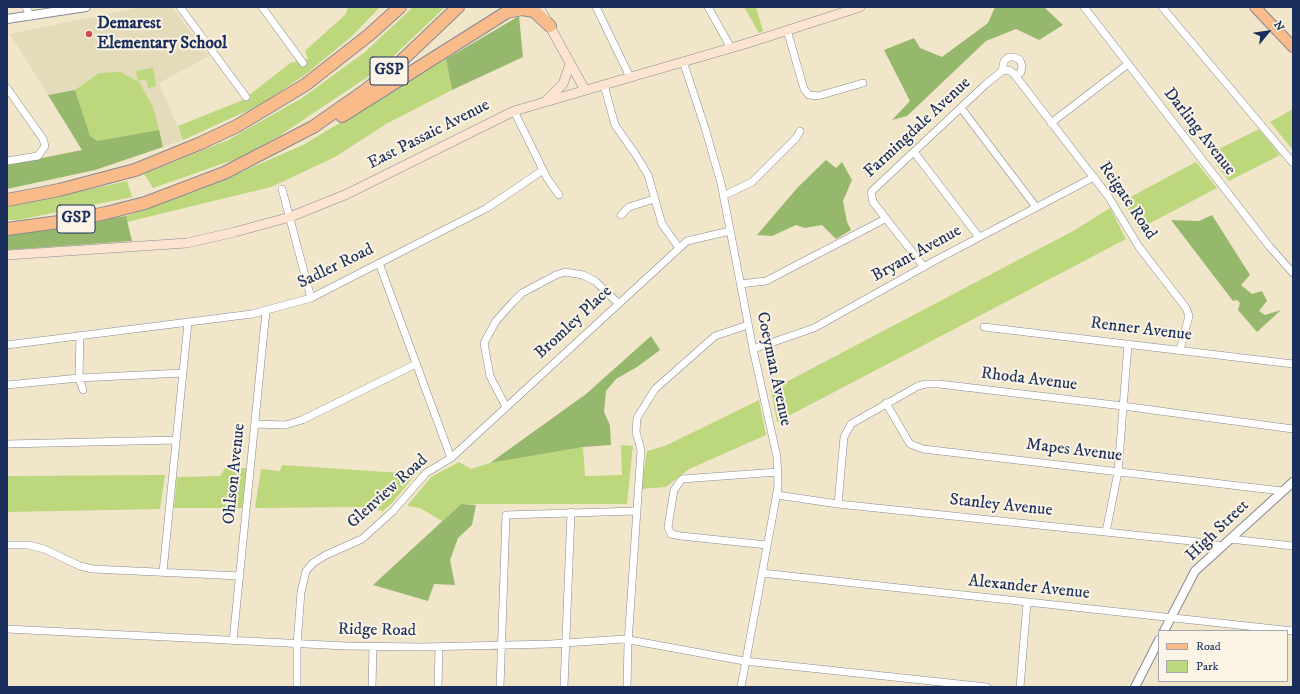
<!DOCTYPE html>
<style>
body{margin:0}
#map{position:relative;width:1300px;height:694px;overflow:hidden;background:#f2e6ca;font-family:"IM FELL DW Pica",serif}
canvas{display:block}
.frame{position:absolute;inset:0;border:8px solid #1b2f5e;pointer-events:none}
.legend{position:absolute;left:1158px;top:630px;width:130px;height:52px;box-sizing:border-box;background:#fcf5e5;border:1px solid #a2a6af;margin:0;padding:5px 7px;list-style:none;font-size:12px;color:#1b2f5e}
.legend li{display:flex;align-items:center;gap:8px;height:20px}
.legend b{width:20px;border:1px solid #a2a6af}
.north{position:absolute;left:1248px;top:12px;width:40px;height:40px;-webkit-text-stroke:3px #fcf5e5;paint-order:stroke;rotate:61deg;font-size:11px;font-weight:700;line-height:16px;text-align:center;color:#1b2f5e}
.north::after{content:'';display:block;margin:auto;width:14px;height:18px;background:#1b2f5e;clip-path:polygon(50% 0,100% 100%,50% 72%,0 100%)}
</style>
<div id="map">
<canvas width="1300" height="694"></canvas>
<div class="frame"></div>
<ul class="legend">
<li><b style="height:5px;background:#fabb8b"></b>Road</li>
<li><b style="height:11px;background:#bcd77c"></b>Park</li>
</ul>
<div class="north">N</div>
</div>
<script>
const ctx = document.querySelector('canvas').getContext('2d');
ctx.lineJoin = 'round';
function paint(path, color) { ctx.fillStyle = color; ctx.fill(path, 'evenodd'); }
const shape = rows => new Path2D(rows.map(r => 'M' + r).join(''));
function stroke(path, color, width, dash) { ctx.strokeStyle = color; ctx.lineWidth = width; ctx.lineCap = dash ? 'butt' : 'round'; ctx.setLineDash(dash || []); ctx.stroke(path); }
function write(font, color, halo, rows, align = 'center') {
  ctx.font = font + ' "IM FELL DW Pica",serif'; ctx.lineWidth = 4; ctx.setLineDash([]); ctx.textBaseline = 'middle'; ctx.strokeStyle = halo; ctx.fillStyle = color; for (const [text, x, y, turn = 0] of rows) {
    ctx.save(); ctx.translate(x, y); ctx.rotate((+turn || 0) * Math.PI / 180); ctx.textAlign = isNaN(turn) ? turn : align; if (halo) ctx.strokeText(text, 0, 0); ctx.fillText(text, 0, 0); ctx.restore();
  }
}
paint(shape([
 [142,7,172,7,209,56,159,83,183,140,95,170,10,34]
]), '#e3dbba');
paint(shape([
 [348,7,380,7,351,37,306,74,260,105,183,140,178,126,243,100,290,63,308,59,305,51,346,14],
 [413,7,445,7,381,68,279,136,239,158,153,188,144,174,228,140,302,98,365,52],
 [744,7,756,7,763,31,759,33],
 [446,59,452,90,386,124,335,157,271,187,127,222,126,216,202,189,303,145],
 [153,68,156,86,148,88,146,79,138,81,136,71],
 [120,72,139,82,153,107,159,130,97,141,90,136,75,90,99,73],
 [1293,109,1293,148,1292,149,1270,122],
 [1259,129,1280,155,1229,181,1209,154],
 [1196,162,1217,188,1139,229,1123,201],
 [127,181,132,197,18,220,7,220,7,207],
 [1110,208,1126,239,777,422,771,390,1075,230],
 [759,400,766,435,689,469,666,487,641,489,647,451,665,446],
 [621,445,633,446,627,504,461,504,442,521,420,508,407,506,431,477,459,462,471,469,490,463,583,447,585,476,622,475],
 [282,465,401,473,421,468,392,503,383,511,359,507,255,508,261,469,280,471],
 [225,468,247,468,242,508,174,508,177,477,220,476],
 [165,475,160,509,7,512,7,476]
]), '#bcd77c');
paint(shape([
 [995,7,1044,7,1063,25,1039,40,1016,29,986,41,907,116,892,120,910,101,884,50,914,38,920,48,942,57,988,23],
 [519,16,523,57,452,90,446,59],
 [75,90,90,136,97,141,159,130,163,147,95,170,7,189,7,165,82,150,48,95],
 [826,160,836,168,842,162,852,180,843,201,847,222,851,230,836,239,822,225,805,228,796,225,772,236,757,235,798,187],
 [1212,215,1250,275,1241,285,1252,294,1262,291,1267,301,1259,311,1265,315,1281,310,1257,332,1238,310,1240,303,1237,300,1233,301,1171,220,1199,221],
 [126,216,132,241,7,250,7,235],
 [651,336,660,350,637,367,616,379,606,391,604,412,610,425,611,445,583,447,490,463,586,394],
 [461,504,476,505,472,525,458,538,450,560,455,585,434,584,428,601,373,585]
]), '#95b86c');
const minor = shape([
 [26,7,30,16],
 [180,7,246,97],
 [262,7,303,63],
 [596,7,630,77],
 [708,7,731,48],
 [1084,7,1269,246,1293,273],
 [1162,7,1293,163],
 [787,30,804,89,809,95,818,96,863,83],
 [683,61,705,128,721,183,753,349,777,457,778,487,741,687],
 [1002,71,1004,61,1009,57,1014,57,1020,60,1022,66,1021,72,1016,77],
 [604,85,615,125,636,155,648,175,662,224,679,248],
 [7,88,43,139,45,146,38,156,7,161],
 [961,108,1036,207],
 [514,111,547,178,559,195],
 [1051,123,1128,64],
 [914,152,979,237],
 [282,189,311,298],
 [723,196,752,182,796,138,800,131],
 [621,215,629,207,654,199],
 [379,263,451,458],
 [924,267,873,202,871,192,986,84,1002,71,1009,70,1014,74,1108,196,1139,247,1186,308,1189,316,1180,350],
 [740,284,766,281,885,219],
 [984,327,1293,364],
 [80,335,79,378,83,390],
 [7,345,252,314,311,298,487,208,543,170],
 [753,349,814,328,936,260,1094,177],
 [7,385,79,378,183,373],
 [886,403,910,444,923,449,1282,491],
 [506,407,490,376,484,343,496,321,513,302,522,293,556,275,565,272,583,275,595,281,618,303],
 [255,424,285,425,302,420,416,364],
 [7,444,176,440],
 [777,495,838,504,1191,541,1223,546],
 [838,504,844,437,851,424,918,386,926,384,939,384,1123,406,1293,429],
 [1106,532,1118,472,1128,344],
 [1230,539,1293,546],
 [7,545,29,545,44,549,80,566,93,569,240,576],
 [767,545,681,536,671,534,668,527,674,490,682,479,778,472],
 [163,572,188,322],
 [762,573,1293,631],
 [7,629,346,646,422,647,551,644,624,639,744,661,987,687],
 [233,641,266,311],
 [297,687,297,645,301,592,306,571,313,563,326,555,362,539,393,511,426,473,451,458,687,241,730,231],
 [372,687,373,647],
 [438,687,439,647],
 [500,687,506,515,637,511],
 [564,687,571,512],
 [627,687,628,643,641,450,636,432,637,418,655,389,715,336,748,325],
 [1020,687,1027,603]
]);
const tertiary = shape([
 [7,19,86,7],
 [1164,631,1195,571,1293,482],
 [1135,687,1159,640]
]);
const secondary = shape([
 [539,7,585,90],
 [548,99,563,84,570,64],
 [7,255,187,243,235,232,290,217,347,194,514,111,748,43,860,7]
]);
const primary = shape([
 [1255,7,1293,47]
]);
const motorway = shape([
 [507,12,522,9,534,11,550,26],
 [342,116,507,12,511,7],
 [7,200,59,190,135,170,201,143,237,126,305,85,369,35,400,7],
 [7,229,66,221,106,213,145,203,224,173,313,127,366,90,398,64,458,7]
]);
stroke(minor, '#868a94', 8);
stroke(tertiary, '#868a94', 10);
stroke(secondary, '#868a94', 10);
stroke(primary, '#868a94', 12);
stroke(motorway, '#868a94', 14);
stroke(minor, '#fff', 7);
stroke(tertiary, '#fff', 8);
stroke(secondary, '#fde4d1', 9);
stroke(primary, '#fabb8b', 10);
stroke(motorway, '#fabb8b', 12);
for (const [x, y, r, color] of [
 [89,34,4,"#d1495b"]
]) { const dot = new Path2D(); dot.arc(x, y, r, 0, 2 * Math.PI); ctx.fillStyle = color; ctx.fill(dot); stroke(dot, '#fcf5e5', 1.5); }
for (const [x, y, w] of [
 [389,71,38],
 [76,219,38]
]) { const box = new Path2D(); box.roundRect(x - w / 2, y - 14, w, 28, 3); ctx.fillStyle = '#fcf5e5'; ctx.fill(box); stroke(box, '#1b2f5e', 1); }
write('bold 16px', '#1b2f5e', null, [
 ["GSP",389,71],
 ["GSP",76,219]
]);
write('bold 17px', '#1b2f5e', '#fcf5e5', [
 ["Demarest",97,24],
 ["Elementary School",97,44]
], 'left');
write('17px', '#1b2f5e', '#fcf5e5', [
 ["Farmingdale Avenue",918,128,-43],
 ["Darling Avenue",1199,132,52],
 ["East Passaic Avenue",429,135,-27],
 ["Reigate Road",1127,201,56],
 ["Bryant Avenue",917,254,-29],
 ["Sadler Road",336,267,-26],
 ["Bromley Place",574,323,-43],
 ["Renner Avenue",1141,330,7],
 ["Coeyman Avenue",773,369,78],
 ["Rhoda Avenue",1029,380,7],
 ["Mapes Avenue",1074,451,7],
 ["Ohlson Avenue",235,474,-84],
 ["Glenview Road",388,492,-42],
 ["Stanley Avenue",1001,506,6],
 ["High Street",1218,531,-44],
 ["Alexander Avenue",1029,588,6],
 ["Ridge Road",377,631,1]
]);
</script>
